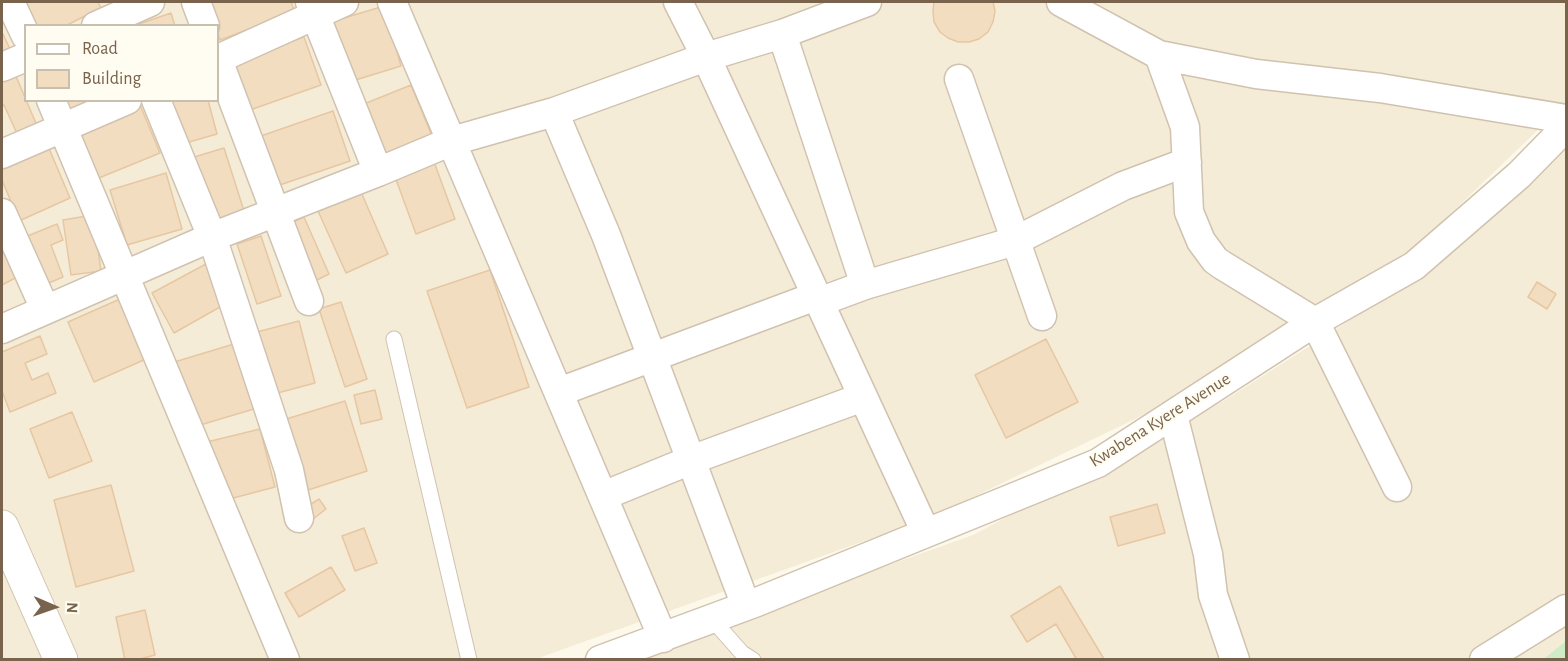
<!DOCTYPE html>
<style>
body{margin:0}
#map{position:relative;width:1568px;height:661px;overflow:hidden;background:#fdf9ea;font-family:"Alegreya Sans",sans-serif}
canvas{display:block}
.frame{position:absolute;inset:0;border:3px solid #79634c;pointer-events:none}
.legend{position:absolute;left:24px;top:24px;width:195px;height:78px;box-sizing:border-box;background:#fffcf1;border:2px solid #c9bfaf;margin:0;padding:8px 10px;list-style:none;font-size:18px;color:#79634c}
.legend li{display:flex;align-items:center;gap:12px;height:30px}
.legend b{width:30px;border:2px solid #c9bfaf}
.north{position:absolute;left:24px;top:577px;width:60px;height:60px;-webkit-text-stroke:4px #fffcf1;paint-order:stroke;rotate:92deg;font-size:16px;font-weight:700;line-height:24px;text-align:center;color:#79634c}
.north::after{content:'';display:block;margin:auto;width:21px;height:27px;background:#79634c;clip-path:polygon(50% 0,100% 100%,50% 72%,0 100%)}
</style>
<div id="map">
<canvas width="1568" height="661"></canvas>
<div class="frame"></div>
<ul class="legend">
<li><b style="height:8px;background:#fff"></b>Road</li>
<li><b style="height:16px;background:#f3ddc1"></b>Building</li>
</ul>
<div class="north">N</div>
</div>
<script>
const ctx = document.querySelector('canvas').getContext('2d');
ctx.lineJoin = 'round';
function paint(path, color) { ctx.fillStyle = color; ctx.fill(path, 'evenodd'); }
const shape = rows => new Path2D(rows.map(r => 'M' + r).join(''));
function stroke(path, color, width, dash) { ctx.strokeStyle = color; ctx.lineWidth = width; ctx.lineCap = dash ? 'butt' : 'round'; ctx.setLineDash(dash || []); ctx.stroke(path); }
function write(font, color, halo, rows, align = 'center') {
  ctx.font = font + ' "Alegreya Sans",sans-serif'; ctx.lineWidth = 4.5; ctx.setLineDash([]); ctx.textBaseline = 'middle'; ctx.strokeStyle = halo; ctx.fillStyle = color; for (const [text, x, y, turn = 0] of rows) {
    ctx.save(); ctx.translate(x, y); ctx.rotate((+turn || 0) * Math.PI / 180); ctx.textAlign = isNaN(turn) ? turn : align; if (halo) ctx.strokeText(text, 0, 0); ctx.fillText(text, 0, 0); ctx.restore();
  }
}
paint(shape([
 [2,2,1566,2,1566,103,1417,246,1162,406,934,516,536,659,2,659],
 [26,26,218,26,218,100,26,100],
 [1566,140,1566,641,1543,659,621,660,973,535,1225,400,1441,262]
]), '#f5ecd8');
paint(shape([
 [1566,641,1566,659,1543,659]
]), '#d0ebc8');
const building = shape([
 [22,2,98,2,101,8,65,26,33,26,22,2],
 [207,2,291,2,295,12,220,40,207,2],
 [934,2,993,2,995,11,993,22,988,32,979,39,969,42,958,42,948,38,940,32,934,22,933,11,934,2],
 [384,6,401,66,349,82,331,22,384,6],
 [171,13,175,26,139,26,139,24,171,13],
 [2,32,10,49,2,53,2,32],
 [304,37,321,85,250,110,233,62,304,37],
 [15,74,38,128,19,138,4,105,2,106,2,80,15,74],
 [411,85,432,136,379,157,359,106,411,85],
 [64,100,103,100,69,114,64,100],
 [169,100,208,100,217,134,182,144,169,100],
 [140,105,160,153,94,180,75,132,140,105],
 [333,111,350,161,274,187,258,137,333,111],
 [48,146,70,198,19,221,2,180,2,166,48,146],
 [224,148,244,211,211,222,191,158,224,148],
 [433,159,455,219,416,234,394,174,433,159],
 [166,173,182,229,127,245,110,190,166,173],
 [361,192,388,254,346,273,318,211,361,192],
 [93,215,101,271,71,275,63,220,93,215],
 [304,217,329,274,311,283,286,225,304,217],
 [57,224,63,240,51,245,63,277,44,285,25,237,57,224],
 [261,236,281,296,257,304,237,244,261,236],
 [2,247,17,277,2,285,2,247],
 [206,264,227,303,174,333,152,293,206,264],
 [490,270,529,387,467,408,427,291,490,270],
 [1537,282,1556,294,1547,309,1528,297,1537,282],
 [120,299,146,359,94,382,68,322,120,299],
 [341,302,367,379,345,387,319,309,341,302],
 [299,321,315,383,270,395,253,333,299,321],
 [40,336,47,354,25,363,32,380,48,373,56,393,10,412,2,391,2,352,40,336],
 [1046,339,1078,402,1006,438,975,375,1046,339],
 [234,344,254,409,190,428,171,363,234,344],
 [375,390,382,419,361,424,354,395,375,390],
 [345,401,367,471,305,491,283,420,345,401],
 [72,412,92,461,49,478,30,429,72,412],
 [260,429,275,487,222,501,207,442,260,429],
 [111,485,134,571,76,587,54,500,111,485],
 [319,499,326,509,313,519,305,508,319,499],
 [1157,504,1165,533,1118,546,1110,517,1157,504],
 [364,528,377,563,355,571,342,536,364,528],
 [331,567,345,590,299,617,285,593,331,567],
 [1060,586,1104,659,1104,660,1077,660,1056,624,1027,642,1011,616,1060,586],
 [145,610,155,655,136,660,125,660,116,617,145,610]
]);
paint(building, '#f3ddc1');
stroke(building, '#e6c7a2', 1.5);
const service = shape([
 [394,339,469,660],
 [712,619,742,653,753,660]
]);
const minor = shape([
 [10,2,26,36],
 [196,2,205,26],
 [310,2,378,172],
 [392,2,663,638],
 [678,2,706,57,926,533],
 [1061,2,1159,55,1185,127,1189,212,1201,241,1215,260,1222,265,1315,322,1397,487],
 [96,26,150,2],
 [782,34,865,285],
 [1159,55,1256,74,1380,88,1566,119],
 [218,59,344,2],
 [218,60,309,301],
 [2,67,26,57],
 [959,79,1042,316],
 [51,100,285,660],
 [156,100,212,237,289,470,299,518],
 [554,112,606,235,746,606],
 [2,154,127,100],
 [2,213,45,309],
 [819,302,865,285,1015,241,1123,186,1187,162],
 [2,329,212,237,378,172,452,141,554,112,706,57,782,34,867,2],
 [559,392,816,296],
 [1173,415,1208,554,1213,595,1235,660],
 [603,496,691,460,863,397],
 [600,660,757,602,1098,463,1315,322,1414,266,1519,175,1566,127],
 [1484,660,1566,609]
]);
const secondary = shape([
 [2,527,61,660]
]);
stroke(service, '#d0c2af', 17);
stroke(minor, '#d0c2af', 31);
stroke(secondary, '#d3c4ad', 35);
stroke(service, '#fff', 15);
stroke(minor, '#fff', 28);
stroke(secondary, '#fff', 33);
write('18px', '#79634c', '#fffcf1', [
 ["Kwabena Kyere Avenue",1160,420,-32]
]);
</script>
